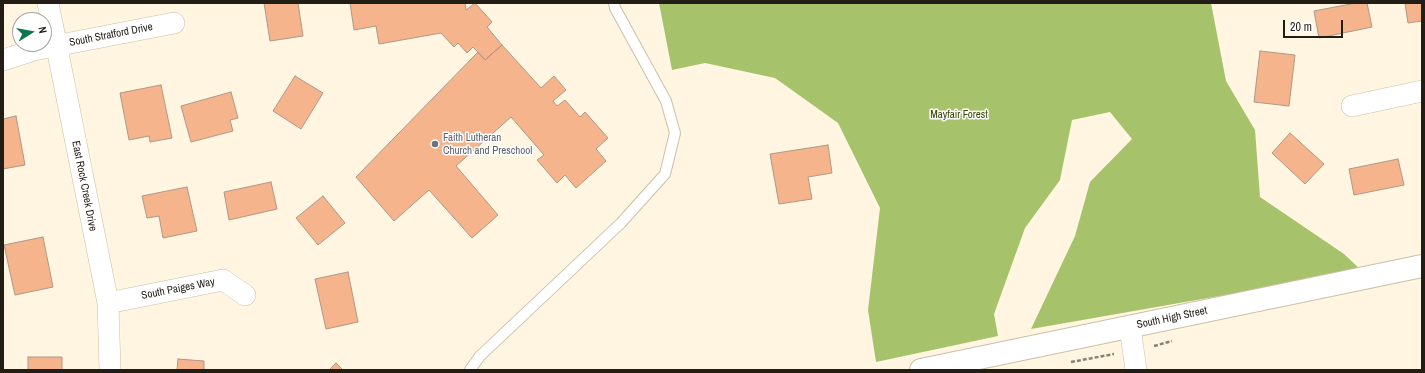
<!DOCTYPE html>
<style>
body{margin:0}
#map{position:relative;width:1425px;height:373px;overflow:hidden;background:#fff5e1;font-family:"Archivo Narrow",sans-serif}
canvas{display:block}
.frame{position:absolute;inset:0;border:4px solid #221d15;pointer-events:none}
.north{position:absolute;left:12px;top:12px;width:40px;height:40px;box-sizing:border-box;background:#fff;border:1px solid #a7a5a1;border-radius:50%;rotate:79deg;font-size:11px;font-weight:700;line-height:16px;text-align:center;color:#221d15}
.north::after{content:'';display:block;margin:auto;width:14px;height:18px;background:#0e754d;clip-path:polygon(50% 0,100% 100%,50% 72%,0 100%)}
.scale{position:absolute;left:1283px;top:20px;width:60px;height:18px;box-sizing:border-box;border:2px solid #221d15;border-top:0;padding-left:5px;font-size:12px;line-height:14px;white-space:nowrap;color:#221d15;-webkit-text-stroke:3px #fff;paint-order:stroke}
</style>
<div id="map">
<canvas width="1425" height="373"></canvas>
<div class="frame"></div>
<div class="north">N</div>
<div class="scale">20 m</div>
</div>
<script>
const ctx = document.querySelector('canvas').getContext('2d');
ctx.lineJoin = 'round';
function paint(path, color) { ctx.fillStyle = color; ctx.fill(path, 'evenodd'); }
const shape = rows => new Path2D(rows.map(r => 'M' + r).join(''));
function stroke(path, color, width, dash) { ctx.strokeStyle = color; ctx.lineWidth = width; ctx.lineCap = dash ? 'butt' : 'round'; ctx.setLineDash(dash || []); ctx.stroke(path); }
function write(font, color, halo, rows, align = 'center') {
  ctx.font = font + ' "Archivo Narrow",sans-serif'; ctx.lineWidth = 3; ctx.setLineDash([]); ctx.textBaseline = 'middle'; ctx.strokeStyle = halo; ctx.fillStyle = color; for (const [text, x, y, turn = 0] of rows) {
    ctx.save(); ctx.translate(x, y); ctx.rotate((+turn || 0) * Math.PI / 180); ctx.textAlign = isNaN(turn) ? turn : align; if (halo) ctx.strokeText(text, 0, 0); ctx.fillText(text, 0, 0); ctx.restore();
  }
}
paint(shape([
 [659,3,1211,3,1226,81,1255,130,1260,197,1344,254,1362,271,1031,329,1075,236,1090,182,1132,139,1110,112,1072,120,1060,180,1025,228,994,314,998,336,876,362,868,310,880,208,838,123,775,78,705,63,672,70]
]), '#a6c36c');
const building = shape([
 [264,3,298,3,303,36,270,41,264,3],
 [350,3,465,3,466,10,475,3,492,22,487,27,502,45,485,60,473,47,467,53,458,43,454,47,441,33,379,44,376,26,354,30,350,3],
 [1356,3,1367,3,1372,27,1319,38,1314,11,1356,3],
 [1405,3,1422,3,1422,21,1408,23,1405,3],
 [502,45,541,88,554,76,566,90,553,101,557,106,565,100,580,117,585,112,608,138,596,149,606,161,576,188,565,175,557,183,537,160,544,155,511,117,456,166,498,215,472,238,429,190,394,221,356,177,478,52,485,60,502,45],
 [1260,51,1295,55,1289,106,1254,102,1260,51],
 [295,76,323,93,301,129,273,111,295,76],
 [161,85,172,138,150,142,149,136,129,140,120,93,161,85],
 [231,92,238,118,230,120,233,131,191,142,181,106,231,92],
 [16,116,25,165,3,169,3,119,16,116],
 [1290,133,1324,164,1305,184,1272,153,1290,133],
 [828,145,832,173,808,177,812,199,779,204,770,154,828,145],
 [1398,159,1404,185,1354,195,1349,169,1398,159],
 [271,182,277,209,229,220,224,192,271,182],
 [187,187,197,231,163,238,159,216,147,218,142,196,187,187],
 [323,196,345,223,318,245,296,218,323,196],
 [43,237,53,287,15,295,4,245,43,237],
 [348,272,358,322,326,329,315,279,348,272],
 [28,357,62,357,62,370,28,370,28,357],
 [178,359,204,361,204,370,177,370,178,359],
 [336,363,343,370,329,370,336,363]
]);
paint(building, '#f5b48b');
stroke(building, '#af9789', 1);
const service = shape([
 [470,370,480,356,621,223,665,174,675,133,666,101,615,8,614,3]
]);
const minor = shape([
 [48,3,108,303,110,370],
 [3,60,34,50,174,23],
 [1352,106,1422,91],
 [108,303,223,280,245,295],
 [1130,327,1136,370]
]);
const tertiary = shape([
 [921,370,1422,266]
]);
stroke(service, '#cbbfa7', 12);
stroke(minor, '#cbbfa7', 22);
stroke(tertiary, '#cbbfa7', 24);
stroke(shape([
 [1154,346,1172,341],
 [1071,362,1114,354]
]), '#898275', 2.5, [4, 2]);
stroke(service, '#fff', 10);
stroke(minor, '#fff', 21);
stroke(tertiary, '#fff', 22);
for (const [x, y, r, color] of [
 [435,144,4,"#6b7280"]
]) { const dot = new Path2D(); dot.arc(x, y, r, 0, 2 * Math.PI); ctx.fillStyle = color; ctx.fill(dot); stroke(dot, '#fff', 1.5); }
write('11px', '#221d15', '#fff', [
 ["South Stratford Drive",111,35,-11],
 ["East Rock Creek Drive",84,186,79],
 ["South Paiges Way",178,289,-11],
 ["South High Street",1172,318,-12]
]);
write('11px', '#334502', '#fff', [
 ["Mayfair Forest",959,115]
]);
write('11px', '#5b616d', '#fff', [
 ["Faith Lutheran",443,138],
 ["Church and Preschool",443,151]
], 'left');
</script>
